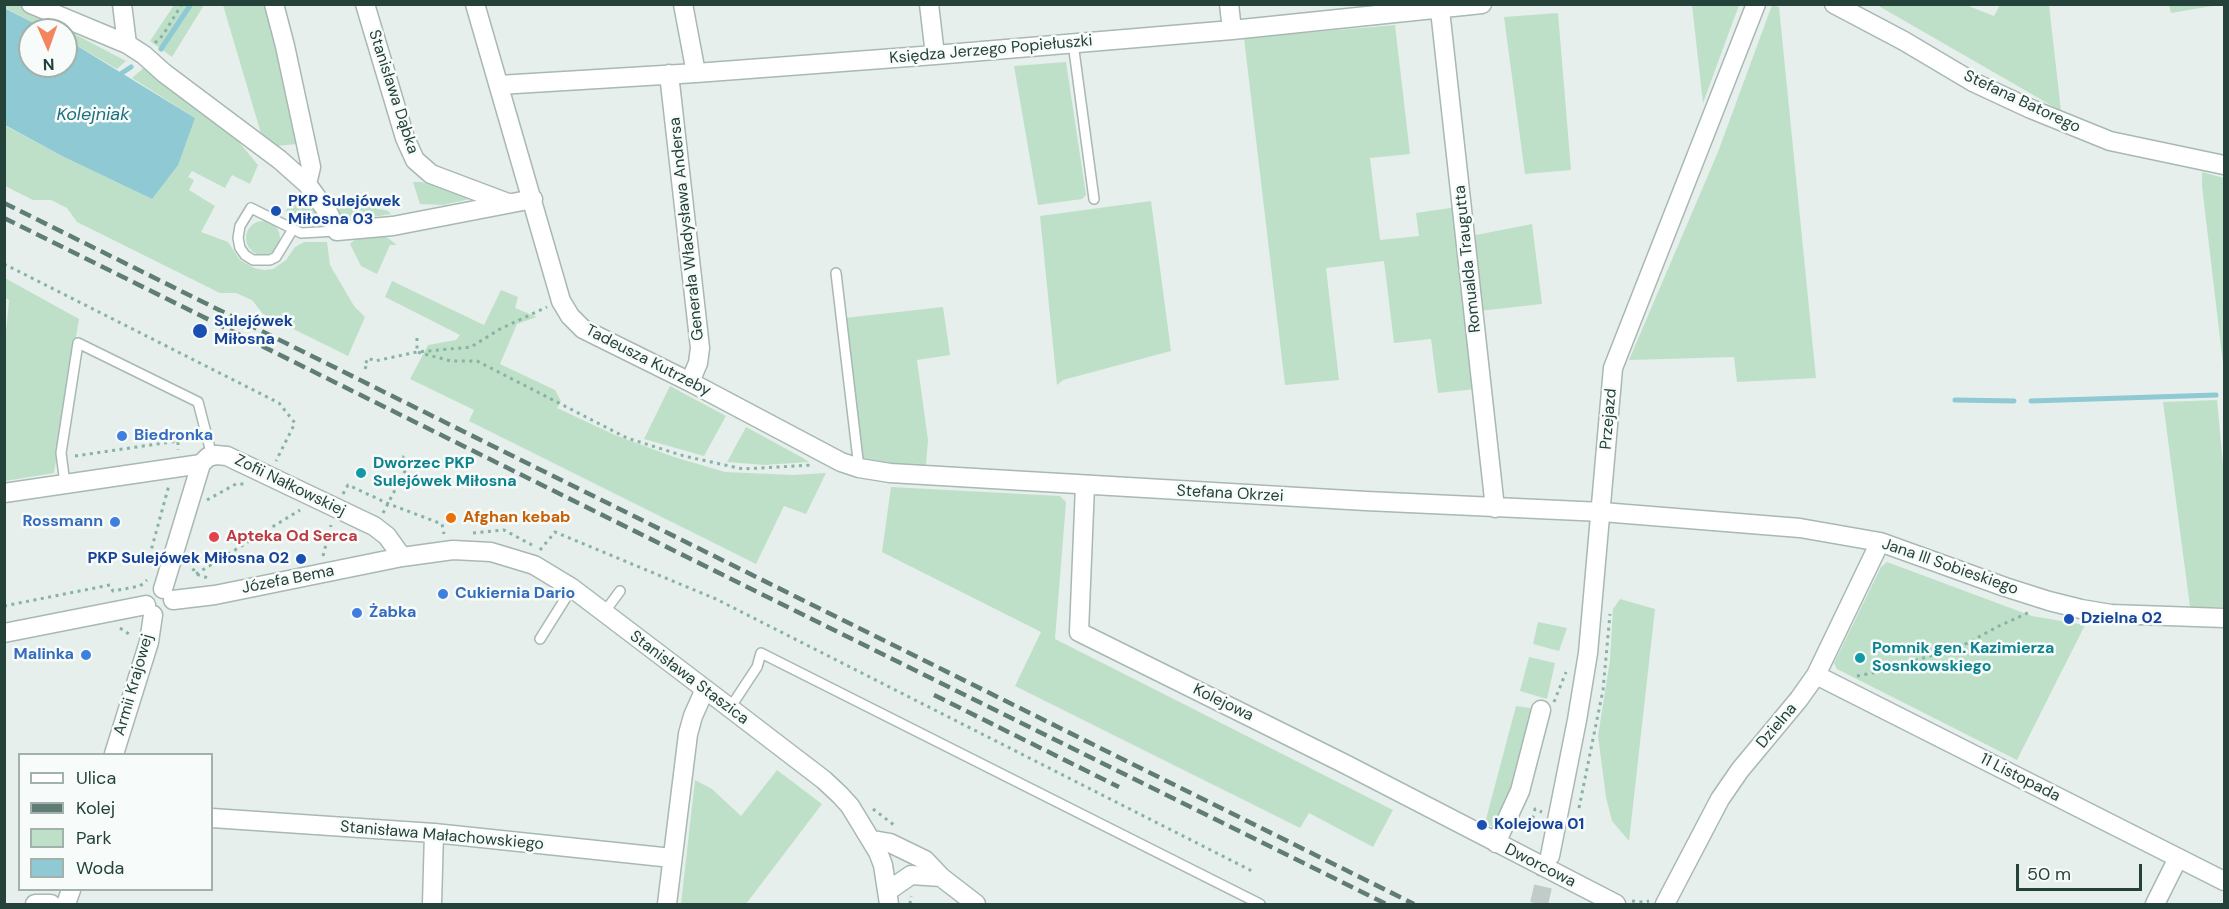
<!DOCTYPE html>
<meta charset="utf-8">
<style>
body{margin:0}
#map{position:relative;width:2229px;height:909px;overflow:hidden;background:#e6efeb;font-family:"DM Sans",sans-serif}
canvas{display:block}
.frame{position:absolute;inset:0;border:6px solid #24423a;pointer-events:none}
.legend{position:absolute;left:18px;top:753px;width:195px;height:138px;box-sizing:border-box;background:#f7fbf9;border:2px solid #a3b1ad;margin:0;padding:8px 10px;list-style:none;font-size:18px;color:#24423a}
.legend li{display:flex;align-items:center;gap:12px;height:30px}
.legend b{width:30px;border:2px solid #a3b1ad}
.north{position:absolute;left:18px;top:18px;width:60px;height:60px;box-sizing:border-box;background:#f7fbf9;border:2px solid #a3b1ad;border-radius:50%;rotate:178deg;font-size:16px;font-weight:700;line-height:24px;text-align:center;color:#24423a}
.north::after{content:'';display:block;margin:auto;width:21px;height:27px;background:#f4845f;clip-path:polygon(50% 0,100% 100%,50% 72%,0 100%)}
.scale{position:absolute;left:2016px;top:864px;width:126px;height:27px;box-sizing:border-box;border:3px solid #24423a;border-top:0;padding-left:8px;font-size:18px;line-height:21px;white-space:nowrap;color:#24423a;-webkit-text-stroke:4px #f7fbf9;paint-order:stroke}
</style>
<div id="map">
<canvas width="2229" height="909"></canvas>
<div class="frame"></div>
<ul class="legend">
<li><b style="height:8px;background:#fff"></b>Ulica</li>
<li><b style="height:8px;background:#5f7d75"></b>Kolej</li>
<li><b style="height:16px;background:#bfe0c8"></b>Park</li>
<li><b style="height:16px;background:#8ec9d4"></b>Woda</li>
</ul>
<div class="north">N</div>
<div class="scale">50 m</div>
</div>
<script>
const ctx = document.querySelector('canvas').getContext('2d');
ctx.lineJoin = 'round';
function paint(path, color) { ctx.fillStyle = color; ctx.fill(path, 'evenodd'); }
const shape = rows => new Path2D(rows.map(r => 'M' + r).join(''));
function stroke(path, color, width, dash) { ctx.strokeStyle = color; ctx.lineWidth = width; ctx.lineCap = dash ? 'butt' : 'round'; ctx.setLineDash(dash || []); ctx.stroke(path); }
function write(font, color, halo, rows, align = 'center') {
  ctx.font = font + ' "DM Sans",sans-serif'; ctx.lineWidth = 5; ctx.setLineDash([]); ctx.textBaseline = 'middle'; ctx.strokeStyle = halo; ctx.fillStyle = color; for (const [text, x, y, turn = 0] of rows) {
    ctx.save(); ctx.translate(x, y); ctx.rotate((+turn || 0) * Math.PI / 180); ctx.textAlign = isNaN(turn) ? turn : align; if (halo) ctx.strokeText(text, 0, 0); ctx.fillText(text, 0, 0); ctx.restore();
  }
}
paint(shape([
 [2224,4,2171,13,2169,5,2169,4],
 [4,5,19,5,126,61,117,69,66,39,66,30,48,30,5,8],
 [174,5,204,5,172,57,150,41],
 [223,5,265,5,287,83,297,144,265,147],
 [1692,5,1739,5,1703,103],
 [1772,5,1779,7,1816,378,1737,382,1734,357,1629,360,1718,152],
 [1877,5,1966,5,1994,16,2000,5,2049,5,2061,111],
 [1558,13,1571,170,1525,174,1504,17],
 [1395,25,1410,154,1370,158,1380,240,1419,236,1416,213,1457,207,1476,389,1438,393,1431,339,1394,343,1384,261,1326,268,1339,380,1285,385,1244,38],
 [1066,62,1086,195,1082,199,1038,205,1014,66],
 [147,65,233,135,258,165,250,184,232,175,225,188,192,171,188,177,194,180,189,190,215,206,201,232,228,242,240,260,254,268,264,270,273,269,286,260,295,247,304,242,327,242,330,265,354,306,365,317,348,356,263,314,252,300,236,293,220,293,77,222,67,208,51,200,33,200,5,186,4,125,62,156,152,199,195,118,132,78],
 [2202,172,2224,178,2224,372,2202,186],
 [413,182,421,182,462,192,474,198,443,205,420,204],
 [332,197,388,211,391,214,348,221,335,218],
 [1151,201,1171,351,1063,380,1057,385,1040,216],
 [291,205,303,206,320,211,324,223,320,226,311,226,291,218,287,214,286,210],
 '246 238a17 17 0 1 1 34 0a17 17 0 1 1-34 0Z',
 [1532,224,1542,304,1479,311,1471,236],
 [383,234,397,245,390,245,377,274,361,266,350,244,360,235],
 [5,278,79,319,54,473,5,481,4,352,9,300,5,298],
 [392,281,484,325,501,290,518,297,515,308,537,317,517,324,500,364,555,390,561,401,557,408,615,435,674,457,725,472,793,475,826,473,806,514,784,506,756,564,469,421,474,410,410,379,428,345,456,340,460,335,385,297],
 [943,307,950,355,917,360,928,440,926,464,923,468,861,463,844,318],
 [670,386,726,416,704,456,644,439],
 [2217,400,2224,475,2224,607,2190,607,2163,402],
 [746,427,803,458,809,462,764,465,727,462],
 [891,487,1060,496,1066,502,1055,639,1393,810,1373,847,1309,813,1300,828,1015,686,1041,632,882,552],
 [1887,562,2032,616,2085,625,2017,760,1837,669,1834,663,1881,567],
 [1620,599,1655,609,1629,841,1612,821,1606,797,1598,736,1610,660,1613,609],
 [1538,622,1567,628,1559,651,1533,644],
 [1529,657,1555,663,1547,699,1520,691],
 [1516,706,1530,708,1532,713,1512,784,1495,828,1485,823],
 [777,770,822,804,746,904,681,904,695,780,712,789,741,816]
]), '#bfe0c8');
paint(shape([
 [4,8,48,30,30,30,30,66,66,66,66,39,195,118,178,165,152,199,62,156,5,125]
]), '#8ec9d4');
stroke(shape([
 [161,49,191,4],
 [122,73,131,67],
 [1955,400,2014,401],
 [2031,401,2216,395]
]), '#8ec9d4', 5);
stroke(shape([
 [1539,904,1550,856]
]), '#bfccc8', 18, [18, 9]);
const service = shape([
 [1073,43,1094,199],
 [293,229,276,257,270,260,253,260,245,255,240,248,238,238,240,226,251,208,301,233,337,231],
 [836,273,859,468],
 [65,484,61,453,78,343,198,402,212,456],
 [603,614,620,591],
 [540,639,572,588],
 [730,708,757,667,761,653,1260,904]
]);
const minor = shape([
 [31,4,127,44,144,55,164,73,280,160,307,184,329,214,337,231,393,226,533,199],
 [122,4,127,44],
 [274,4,285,46,311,167,307,184],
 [365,4,405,138,415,160,431,174,508,203],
 [475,4,561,301,570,316,583,329,690,382,841,462,859,468,890,473,1366,501,1602,512,1800,528,1880,542,2005,587,2049,601,2081,609,2111,614,2224,618],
 [683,4,696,73],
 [929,4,935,55],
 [1229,4,1232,30],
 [1834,4,1904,41,1973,82,2031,109,2110,141,2224,165],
 [1440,10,1495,508],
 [669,74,700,348,698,363,690,382],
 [499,85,696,73,935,55,1232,30,1482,4],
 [1085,485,1079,632,1345,764,1616,904],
 [4,493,201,464],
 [163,589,201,464,208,457,216,455,227,456,374,526,387,536,402,557],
 [173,600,215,595,402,557,453,550,491,552,534,565,572,588,730,708,824,780,840,795,850,806,878,852,883,865,889,904],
 [4,633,146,605],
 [1816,675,2224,881],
 [114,754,149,642,153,615],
 [212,818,434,833,672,858],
 [873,840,890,843,925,860,941,877,976,904],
 [1496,843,1520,791,1541,710],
 [888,891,911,875,941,877],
 [35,904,51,904],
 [66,904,71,890],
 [432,904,434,833],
 [667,904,688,734,693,716,705,689],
 [1665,904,1720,799,1740,770,1799,699,1816,675,1880,542],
 [2155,904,2178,858]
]);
const tertiary = shape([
 [1550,856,1577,720,1588,653,1613,368,1756,4]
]);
stroke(service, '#a8b8b2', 12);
stroke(minor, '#a8b8b2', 21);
stroke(tertiary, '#a8b8b2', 21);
stroke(shape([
 [155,43,163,35,182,4],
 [4,264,279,403,295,423,276,461],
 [417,338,417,352,451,361,477,361,627,438,684,456,743,469,812,465],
 [367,368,364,367,368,358,375,361,417,352,471,347,500,329,547,307],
 [75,456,178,441,178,450],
 [343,494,348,485,389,504,442,524,444,534],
 [207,500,236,484,245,484],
 [383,513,406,469,403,457,398,455],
 [473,533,504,530,532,545],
 [540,550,555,532,716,599,1252,871],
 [323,556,331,525],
 [154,559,149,558,169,485],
 [189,562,196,574,208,578],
 [196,574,300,510],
 [4,606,110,585,113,591,140,586,147,580],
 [120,628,132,636],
 [1857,676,1877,672,1960,647,1999,626,2030,612],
 [1554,702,1566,672],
 [1579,808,1603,690,1610,614],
 [873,809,894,825],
 [1525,821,1528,834],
 [1529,833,1535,809,1542,812],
 [1632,901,1644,902,1649,901],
 [910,904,911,896]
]), '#86b3a5', 3, [3, 4.5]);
stroke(service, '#fff', 9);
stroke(minor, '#fff', 18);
stroke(tertiary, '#fff', 18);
stroke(shape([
 [4,203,1414,904],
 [4,218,1386,904],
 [934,695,1119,787]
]), '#5f7d75', 4.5, [12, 6]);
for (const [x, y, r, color] of [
 [276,211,6,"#1a4fb4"],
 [200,331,8,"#1a4fb4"],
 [122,436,6,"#3f7fe0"],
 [361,473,6,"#0f9aa8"],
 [451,518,6,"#e8710a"],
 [115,522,6,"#3f7fe0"],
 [214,537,6,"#e0444e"],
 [301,559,6,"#1a4fb4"],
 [443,594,6,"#3f7fe0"],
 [357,613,6,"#3f7fe0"],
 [2069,619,6,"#1a4fb4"],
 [86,655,6,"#3f7fe0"],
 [1860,658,6,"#0f9aa8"],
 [1482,825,6,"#1a4fb4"]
]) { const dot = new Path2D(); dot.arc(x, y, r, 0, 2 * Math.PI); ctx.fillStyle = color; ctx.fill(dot); stroke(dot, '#f7fbf9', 2); }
write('16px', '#24423a', '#f7fbf9', [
 ["Księdza Jerzego Popiełuszki",991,50,-5],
 ["Stanisława Dąbka",393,92,72],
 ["Stefana Batorego",2022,102,25],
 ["Generała Władysława Andersa",687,229,-96],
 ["Romualda Traugutta",1468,259,-96],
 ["Tadeusza Kutrzeby",648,361,27],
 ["Przejazd",1609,419,-85],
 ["Zofii Nałkowskiej",290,486,26],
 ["Stefana Okrzei",1230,494,3],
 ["Jana III Sobieskiego",1950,567,19],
 ["Józefa Bema",288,580,-11],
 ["Stanisława Staszica",689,678,37],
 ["Armii Krajowej",134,685,-74],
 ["Kolejowa",1223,703,26],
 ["Dzielna",1777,726,-50],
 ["11 Listopada",2020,778,27],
 ["Stanisława Małachowskiego",442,836,5],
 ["Dworcowa",1540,866,27]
]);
write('bold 16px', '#164399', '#f7fbf9', [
 ["PKP Sulejówek",288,202],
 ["Miłosna 03",288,220],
 ["Sulejówek",214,322],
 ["Miłosna",214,340],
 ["PKP Sulejówek Miłosna 02",289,559,"right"],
 ["Dzielna 02",2081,619],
 ["Kolejowa 01",1494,825]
], 'left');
write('bold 16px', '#366cbe', '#f7fbf9', [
 ["Biedronka",134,436],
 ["Rossmann",103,522,"right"],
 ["Cukiernia Dario",455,594],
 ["Żabka",369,613],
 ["Malinka",74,655,"right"]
], 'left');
write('bold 16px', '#0d838f', '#f7fbf9', [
 ["Dworzec PKP",373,464],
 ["Sulejówek Miłosna",373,482],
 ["Pomnik gen. Kazimierza",1872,649],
 ["Sosnkowskiego",1872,667]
], 'left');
write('bold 16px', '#c56008', '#f7fbf9', [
 ["Afghan kebab",463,518]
], 'left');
write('bold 16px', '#be3a42', '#f7fbf9', [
 ["Apteka Od Serca",226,537]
], 'left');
write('italic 18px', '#1c6f80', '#f7fbf9', [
 ["Kolejniak",93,115]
]);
</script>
